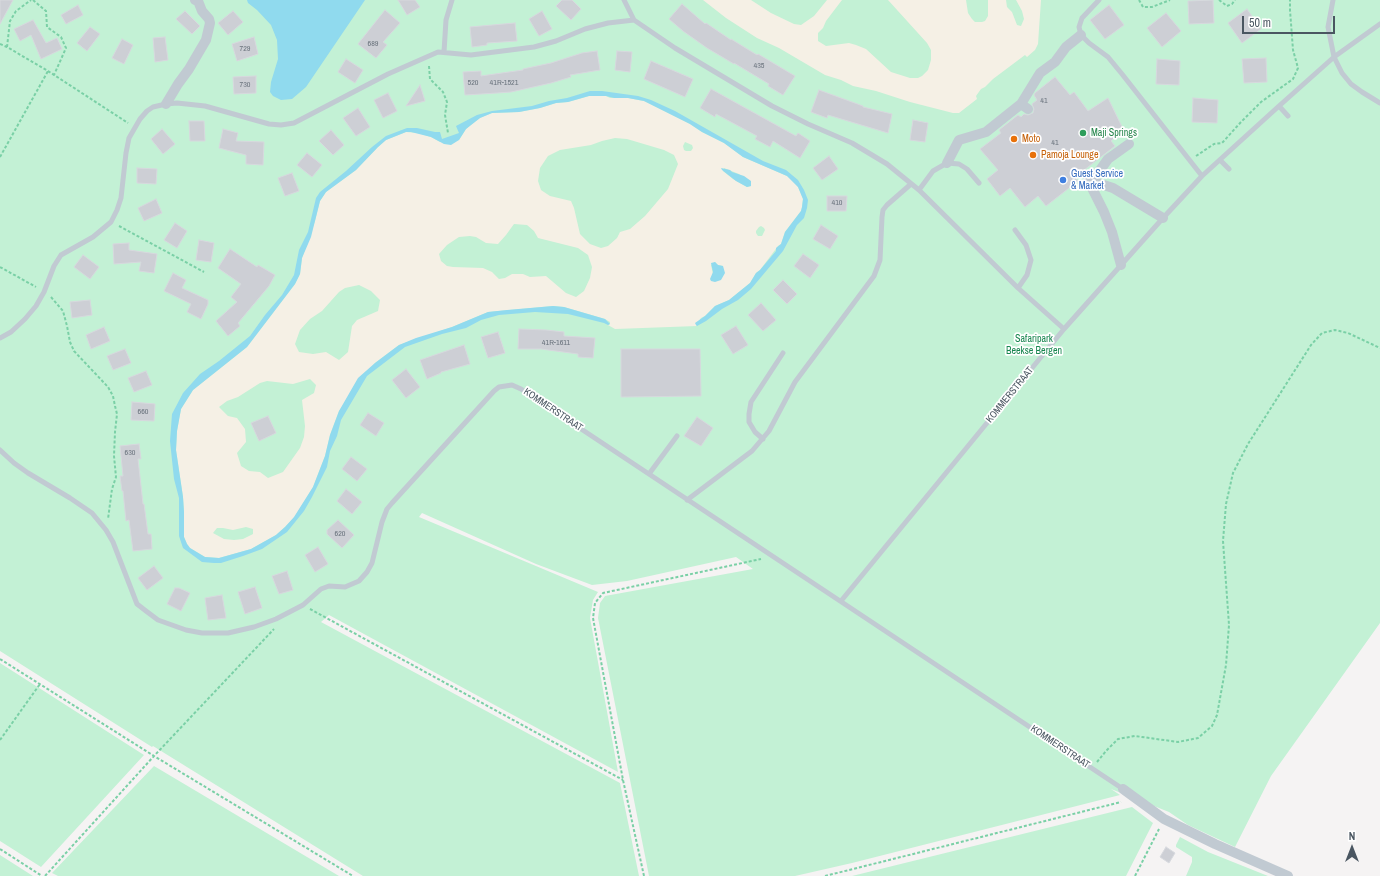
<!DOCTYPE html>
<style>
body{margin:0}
#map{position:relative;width:1380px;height:876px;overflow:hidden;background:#f5f3f3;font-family:"Archivo Narrow",sans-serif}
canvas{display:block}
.north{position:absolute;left:1332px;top:828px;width:40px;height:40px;-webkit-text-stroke:3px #fff;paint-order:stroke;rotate:0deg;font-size:11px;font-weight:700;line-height:16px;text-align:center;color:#4a5661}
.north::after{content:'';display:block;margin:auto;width:14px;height:18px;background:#4a5661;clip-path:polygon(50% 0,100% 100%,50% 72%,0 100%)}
.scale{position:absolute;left:1242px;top:16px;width:93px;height:18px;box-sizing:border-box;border:2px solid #4a5661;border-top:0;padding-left:5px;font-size:12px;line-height:14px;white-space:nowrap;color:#4a5661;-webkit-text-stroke:3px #fff;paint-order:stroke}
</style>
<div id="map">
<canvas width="1380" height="876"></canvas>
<div class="north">N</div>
<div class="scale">50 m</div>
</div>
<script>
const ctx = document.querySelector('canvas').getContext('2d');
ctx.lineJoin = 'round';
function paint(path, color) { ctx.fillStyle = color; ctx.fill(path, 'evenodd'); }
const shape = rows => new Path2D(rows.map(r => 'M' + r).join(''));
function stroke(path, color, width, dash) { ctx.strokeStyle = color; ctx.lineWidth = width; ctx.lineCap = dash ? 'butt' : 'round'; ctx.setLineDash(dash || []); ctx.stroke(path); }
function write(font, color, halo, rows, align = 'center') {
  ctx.font = font + ' "Archivo Narrow",sans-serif'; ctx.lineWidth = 3.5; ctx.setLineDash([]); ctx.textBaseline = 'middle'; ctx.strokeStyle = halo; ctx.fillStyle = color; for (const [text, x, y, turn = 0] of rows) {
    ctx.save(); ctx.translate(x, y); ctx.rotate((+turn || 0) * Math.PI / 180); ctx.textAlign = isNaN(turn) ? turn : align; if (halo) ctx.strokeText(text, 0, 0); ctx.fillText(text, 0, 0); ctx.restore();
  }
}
paint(shape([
 [0,0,1380,0,1380,623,1271,776,1235,847,1188,825,1169,812,1111,789,1120,795,852,863,795,876,649,876,598,618,600,603,605,596,753,569,736,557,627,581,592,585,536,564,422,513,419,517,598,592,593,600,590,618,618,772,329,615,321,622,620,783,639,876,363,876,153,746,152,747,0,651],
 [0,663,144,755,41,867,0,841],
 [154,766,339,876,58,876,52,873],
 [1132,807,1153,823,1126,876,852,876],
 [1180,837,1208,852,1268,876,1186,876,1192,862,1192,857,1176,847,1176,845],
 [0,855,33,876,0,876]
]), '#c3f1d5');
paint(shape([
 [703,0,751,0,771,13,794,24,801,25,814,16,827,0,842,0,826,21,823,28,818,33,818,41,826,46,849,43,856,45,866,49,891,72,910,78,918,78,922,76,928,70,931,60,931,50,927,43,888,0,966,0,968,13,972,19,975,22,982,22,985,21,988,16,988,0,1006,0,1007,7,1012,12,1017,25,1021,26,1024,19,1022,11,1016,0,1041,0,1038,44,1035,50,1027,57,1025,55,993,79,985,87,981,89,976,96,977,99,959,113,953,113,910,102,876,91,853,86,841,80,825,75,779,48,757,38,726,18],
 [589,96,606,96,610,98,628,98,644,101,690,124,702,132,724,143,743,157,787,176,794,181,798,187,803,199,802,207,801,211,785,232,781,244,778,246,760,270,756,273,750,283,729,300,715,306,705,316,701,318,696,325,697,326,615,329,608,325,610,324,610,322,605,319,564,307,553,306,488,312,452,327,399,345,375,363,339,411,330,435,325,456,313,487,294,518,285,527,276,535,251,549,219,558,205,557,190,548,187,544,184,537,184,512,183,497,176,450,177,431,181,409,193,390,247,347,295,284,300,274,302,258,315,221,320,201,326,192,356,170,378,147,386,140,406,132,418,133,431,137,440,142,459,140,466,129,472,124,480,118,492,113,519,112,540,108,556,103,568,102],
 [615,138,627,139,664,150,674,155,678,164,668,189,645,216,630,229,620,232,617,238,608,246,601,248,590,244,580,234,574,208,571,201,550,196,541,190,538,181,540,168,548,156,560,150,591,145,602,141],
 [685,142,692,145,693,148,691,151,686,151,684,150,683,146],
 [724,168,739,174,751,186,747,187,733,179,723,171],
 [514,224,527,225,534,231,538,238,578,248,588,255,592,267,590,278,584,291,576,297,566,293,546,276,530,277,523,274,512,274,505,278,499,279,492,272,483,268,453,267,447,266,441,261,439,254,447,245,459,237,470,236,476,237,486,243,498,244,506,235],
 [761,226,764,228,765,230,762,236,758,236,756,233,756,231,759,227],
 [715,262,718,265,723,266,713,274,711,265],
 [359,285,371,291,380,300,378,311,357,320,352,326,348,352,339,360,326,352,313,354,299,352,295,344,300,330,310,319,322,311,339,292,345,288],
 [310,379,316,385,314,393,302,400,305,426,304,437,300,448,283,472,268,478,260,472,249,471,241,466,237,453,246,442,245,429,237,418,228,416,219,407,227,401,238,397,260,383,267,381,293,384],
 [246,527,253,529,253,534,243,539,234,540,224,539,213,533,217,528,223,528,233,530]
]), '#f5f0e5');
paint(shape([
 [247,0,365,0,306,87,292,99,281,100,273,96,270,92,271,82,278,59,277,40,271,25,257,10,248,3],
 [590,91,602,91,638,96,651,100,675,111,763,161,786,170,798,180,804,190,808,200,807,208,804,218,797,225,783,251,751,289,738,300,722,309,706,321,697,326,696,325,695,323,705,316,715,306,729,300,750,283,756,273,760,270,776,251,776,248,781,244,785,232,801,211,802,207,803,199,798,187,787,176,743,157,724,143,702,132,690,124,644,101,628,98,614,98,606,96,589,96,568,102,556,103,540,108,519,112,492,113,480,118,466,129,459,140,451,145,444,144,431,137,411,132,406,132,386,140,378,147,356,170,326,192,320,201,311,237,302,258,300,274,295,284,247,347,193,390,181,409,177,431,176,450,183,497,184,512,184,537,187,544,190,548,205,557,219,558,251,549,276,535,285,527,294,517,313,487,325,456,330,435,339,411,358,378,375,363,399,345,416,338,452,327,488,312,507,310,553,306,564,307,605,319,610,324,608,325,604,323,568,314,535,312,499,315,481,320,466,328,442,334,405,347,367,376,341,420,337,436,330,451,327,467,312,497,304,511,287,532,262,549,243,556,221,563,214,563,202,562,183,548,179,536,179,498,174,479,170,441,172,414,183,393,192,383,200,374,219,361,250,336,265,315,282,295,294,275,299,250,308,232,316,198,320,192,346,171,372,147,386,136,407,128,417,128,435,132,440,132,442,139,459,133,456,126,477,115,492,111,532,106,549,101,567,98],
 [721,168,730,170,732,172,744,176,751,181,751,186,747,187,736,181,722,170],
 [715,262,718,265,723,266,725,273,721,280,715,282,711,281,710,279,713,272,711,263]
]), '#90daee');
const building = shape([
 [0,0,13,0,0,24,0,0],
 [398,0,415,0,420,7,407,15,398,0],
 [562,0,572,0,581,9,571,20,556,6,562,0],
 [1213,0,1214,23,1189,24,1188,1,1213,0],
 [682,4,705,24,706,23,731,40,731,39,757,55,758,54,795,76,783,95,768,86,769,84,734,63,734,64,707,48,683,31,669,19,682,4],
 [78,5,83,15,66,24,61,15,78,5],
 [1109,5,1124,25,1105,39,1090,20,1109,5],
 [1247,9,1261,29,1242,43,1228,23,1247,9],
 [385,10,400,23,383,42,387,45,376,58,358,44,385,10],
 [185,11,200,26,192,34,176,19,185,11],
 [233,11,243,22,228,35,218,23,233,11],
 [542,11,552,29,539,36,529,19,542,11],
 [1166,13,1181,31,1162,47,1147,28,1166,13],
 [33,20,46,43,57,38,62,49,41,59,31,35,20,41,14,29,33,20],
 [515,23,517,41,487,43,487,45,472,47,470,27,515,23],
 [90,27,100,34,87,51,77,43,90,27],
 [165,37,168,60,155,62,153,38,165,37],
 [254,37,258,54,237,61,232,44,254,37],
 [122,39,133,45,124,64,112,58,122,39],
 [597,51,600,70,570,75,571,77,551,83,511,92,497,93,465,95,463,72,481,71,481,76,523,70,523,69,551,63,582,53,597,51],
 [617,51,632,52,630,72,615,70,617,51],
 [1266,58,1267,82,1244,83,1242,59,1266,58],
 [346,59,363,70,355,83,338,72,346,59],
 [1157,59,1180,61,1179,85,1156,84,1157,59],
 [651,61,693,79,685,97,644,79,651,61],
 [256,76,256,93,234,94,233,77,256,76],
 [1055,77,1070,95,1074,92,1088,111,1108,98,1123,129,1111,141,1115,146,1075,177,1078,181,1046,206,1038,196,1025,207,1010,188,1000,196,987,179,998,170,980,149,1001,133,999,130,1018,115,1021,117,1024,114,1028,115,1033,113,1034,109,1032,104,1037,100,1034,95,1035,93,1055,77],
 [420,85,425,101,406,106,420,85],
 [711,89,796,136,798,133,810,141,800,158,773,141,770,147,755,139,757,136,716,114,715,117,700,108,711,89],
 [819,90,863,106,863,107,892,114,888,133,828,115,827,118,811,112,819,90],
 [388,93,397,111,383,118,374,100,388,93],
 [1193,98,1218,100,1217,123,1192,122,1193,98],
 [358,108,370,127,356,136,343,118,358,108],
 [913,120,928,123,925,142,910,140,913,120],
 [189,121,204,121,205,141,190,141,189,121],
 [162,129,175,144,163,154,151,139,162,129],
 [223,129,238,133,236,141,264,142,263,165,246,164,246,155,219,148,223,129],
 [331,130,344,145,333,155,319,141,331,130],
 [307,153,322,165,312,177,297,165,307,153],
 [829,156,838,169,822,180,813,168,829,156],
 [137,168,157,169,156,184,137,183,137,168],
 [292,173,299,191,285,196,278,178,292,173],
 [827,196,847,196,846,211,827,211,827,196],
 [156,199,162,213,144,221,138,208,156,199],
 [175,223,187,231,177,248,164,240,175,223],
 [821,225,838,236,830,249,813,239,821,225],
 [199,240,214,243,211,262,196,260,199,240],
 [129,243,129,250,157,254,154,273,139,271,141,262,114,264,113,244,129,243],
 [230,249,257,267,258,265,275,275,269,286,238,323,240,326,228,336,216,321,237,302,231,297,241,284,218,268,230,249],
 [803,254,819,265,810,278,794,266,803,254],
 [83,255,99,267,90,279,74,267,83,255],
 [173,273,186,280,182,288,208,300,208,304,201,319,187,312,191,304,164,291,173,273],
 [783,280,797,294,787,304,773,290,783,280],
 [90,300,92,315,72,318,70,302,90,300],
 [761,303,776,320,763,331,748,315,761,303],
 [736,326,748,345,733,354,721,335,736,326],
 [104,327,110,341,91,349,86,335,104,327],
 [519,329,546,330,564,332,564,336,595,338,593,358,578,357,578,354,541,349,518,349,519,329],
 [498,332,505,353,488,358,481,337,498,332],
 [464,345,470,364,441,372,441,373,427,379,420,360,464,345],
 [125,349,131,363,113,370,107,356,125,349],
 [621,349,700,349,701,396,621,397,621,349],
 [406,369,420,387,406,398,392,380,406,369],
 [146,371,152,385,134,392,128,378,146,371],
 [132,402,155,404,154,421,131,420,132,402],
 [368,413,384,423,376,436,360,425,368,413],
 [268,416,276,433,259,441,251,423,268,416],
 [697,417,713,428,701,446,684,436,697,417],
 [139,444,141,459,138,459,143,504,144,504,148,534,151,534,152,549,133,551,129,520,126,521,123,491,122,491,120,476,123,476,120,446,139,444],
 [351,457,367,469,357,481,342,469,351,457],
 [346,489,362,502,352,514,337,501,346,489],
 [338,520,354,535,342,548,327,534,327,530,338,520],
 [318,547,328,564,315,572,305,555,318,547],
 [154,566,163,578,147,590,138,578,154,566],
 [287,571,293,590,279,594,272,576,287,571],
 [255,587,262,608,245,614,238,592,255,587],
 [175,588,179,588,190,593,181,611,167,604,175,588],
 [222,595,226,618,208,620,205,598,222,595],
 [1166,847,1175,853,1169,863,1160,857,1166,847]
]);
paint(building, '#cdcfd5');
stroke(building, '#d7d9de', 1);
stroke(shape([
 [33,0,46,11,47,27,61,37,66,48,54,75],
 [1139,0,1143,7,1152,7,1170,0],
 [1219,0,1227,6,1232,4,1235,0],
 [0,44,7,47,48,71,128,123],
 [7,47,10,21,16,11,31,0],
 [429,66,430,79,443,92,447,102,445,115,448,133],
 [1196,156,1214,144,1222,143,1241,122,1261,102,1293,79,1298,68,1293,50,1290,10,1290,0],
 [0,157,48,71],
 [119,226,204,272],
 [0,267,36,287],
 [51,297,63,311,67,326,70,342,74,351,108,387,113,396,115,406,117,414,115,432,114,456,116,477,112,489,108,519],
 [310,609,623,780],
 [0,659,154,756,353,876],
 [0,740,40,684],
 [1097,762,1106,751,1118,739,1135,736,1178,742,1198,738,1212,726,1217,715,1226,665,1229,625,1223,541,1226,504,1233,473,1248,444,1311,345,1322,333,1335,330,1348,333,1380,348],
 [0,849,42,876],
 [45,876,154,756,274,629],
 [644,876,623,780,593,618,595,603,603,593,761,559],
 [825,876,1121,802],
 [1135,876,1159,829]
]), '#7ad0a6', 2, [3, 2]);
stroke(shape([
 [1099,0,1082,18,1079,27,1081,35,1089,43,1108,57,1122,74,1202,176],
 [1333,0,1328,27,1334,57,1342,73,1351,84,1362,92,1380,103],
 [634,20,675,48,772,106,808,124,852,143,887,164,919,190,1018,288,1064,329],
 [444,52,446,20,452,0],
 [1279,106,1288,116],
 [1220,160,1229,169],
 [919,190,933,171,947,163,959,164,967,169,979,183],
 [1015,230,1026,245,1031,260,1027,275,1018,288],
 [0,338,11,332,25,319,36,306,44,292,54,266,61,255,93,237,111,222,117,210,121,198,126,153,129,138,140,119,147,111,153,107,166,104,177,103,205,106,269,124,281,125,294,123,388,74,438,52,471,55,534,47,556,41,585,29,608,23,634,20,624,0],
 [763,439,755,432,749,422,749,414,751,402,783,353],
 [0,450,14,463,28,473,70,498,92,513,106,530,113,542,137,604,146,611,158,620,186,630,202,633,228,633,254,627,276,619,303,605,321,589,329,586,345,587,359,581,367,572,372,563,382,522,387,509,392,503,494,391,499,387,512,385,521,389,1123,789],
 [649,474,677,436],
 [687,500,752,451,769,431,795,382,874,276,880,260,882,217,883,210,887,205,911,184],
 [841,601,1064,329,1163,218,1202,176,1279,106,1334,57,1380,24]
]), '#c1cad2', 5);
stroke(shape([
 [166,104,178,84,189,69,206,40,210,23,209,19,202,11,198,1,195,0],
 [1021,104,1040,73,1055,62,1066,47,1081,35],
 [947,163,959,140,986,132,1021,104,1028,109],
 [1088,180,1104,212,1112,232,1121,265],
 [1088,180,1113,188,1163,218],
 [1088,180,1098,173,1108,159,1129,144],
 [1123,789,1164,819,1215,844,1288,876]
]), '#c1cad2', 10);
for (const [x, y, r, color] of [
 [1083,133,4,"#2e9e5b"],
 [1014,139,4,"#e8710a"],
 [1033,155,4,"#e8710a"],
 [1063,180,4,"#3f7fe0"]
]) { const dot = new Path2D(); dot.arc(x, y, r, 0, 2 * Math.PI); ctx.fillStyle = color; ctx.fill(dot); stroke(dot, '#fff', 1.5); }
write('8px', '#6b747e', null, [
 ["689",373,44],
 ["729",245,49],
 ["435",759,66],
 ["520",473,83],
 ["41R-1521",504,83],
 ["730",245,85],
 ["41",1044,101],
 ["41",1055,143],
 ["410",837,203],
 ["41R-1611",556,343],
 ["660",143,412],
 ["630",130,453],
 ["620",340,534]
]);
write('10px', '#27864d', '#fff', [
 ["Maji Springs",1091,133]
], 'left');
write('10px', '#c56008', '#fff', [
 ["Moto",1022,139],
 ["Pamoja Lounge",1041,155]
], 'left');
write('10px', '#366cbe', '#fff', [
 ["Guest Service",1071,174],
 ["& Market",1071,186]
], 'left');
write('10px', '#17864f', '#fff', [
 ["Safaripark",1034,339],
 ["Beekse Bergen",1034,351]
]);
write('10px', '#4a5661', '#fff', [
 ["KOMMERSTRAAT",1010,395,-51],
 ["KOMMERSTRAAT",553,410,34],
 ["KOMMERSTRAAT",1060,747,34]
]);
</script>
